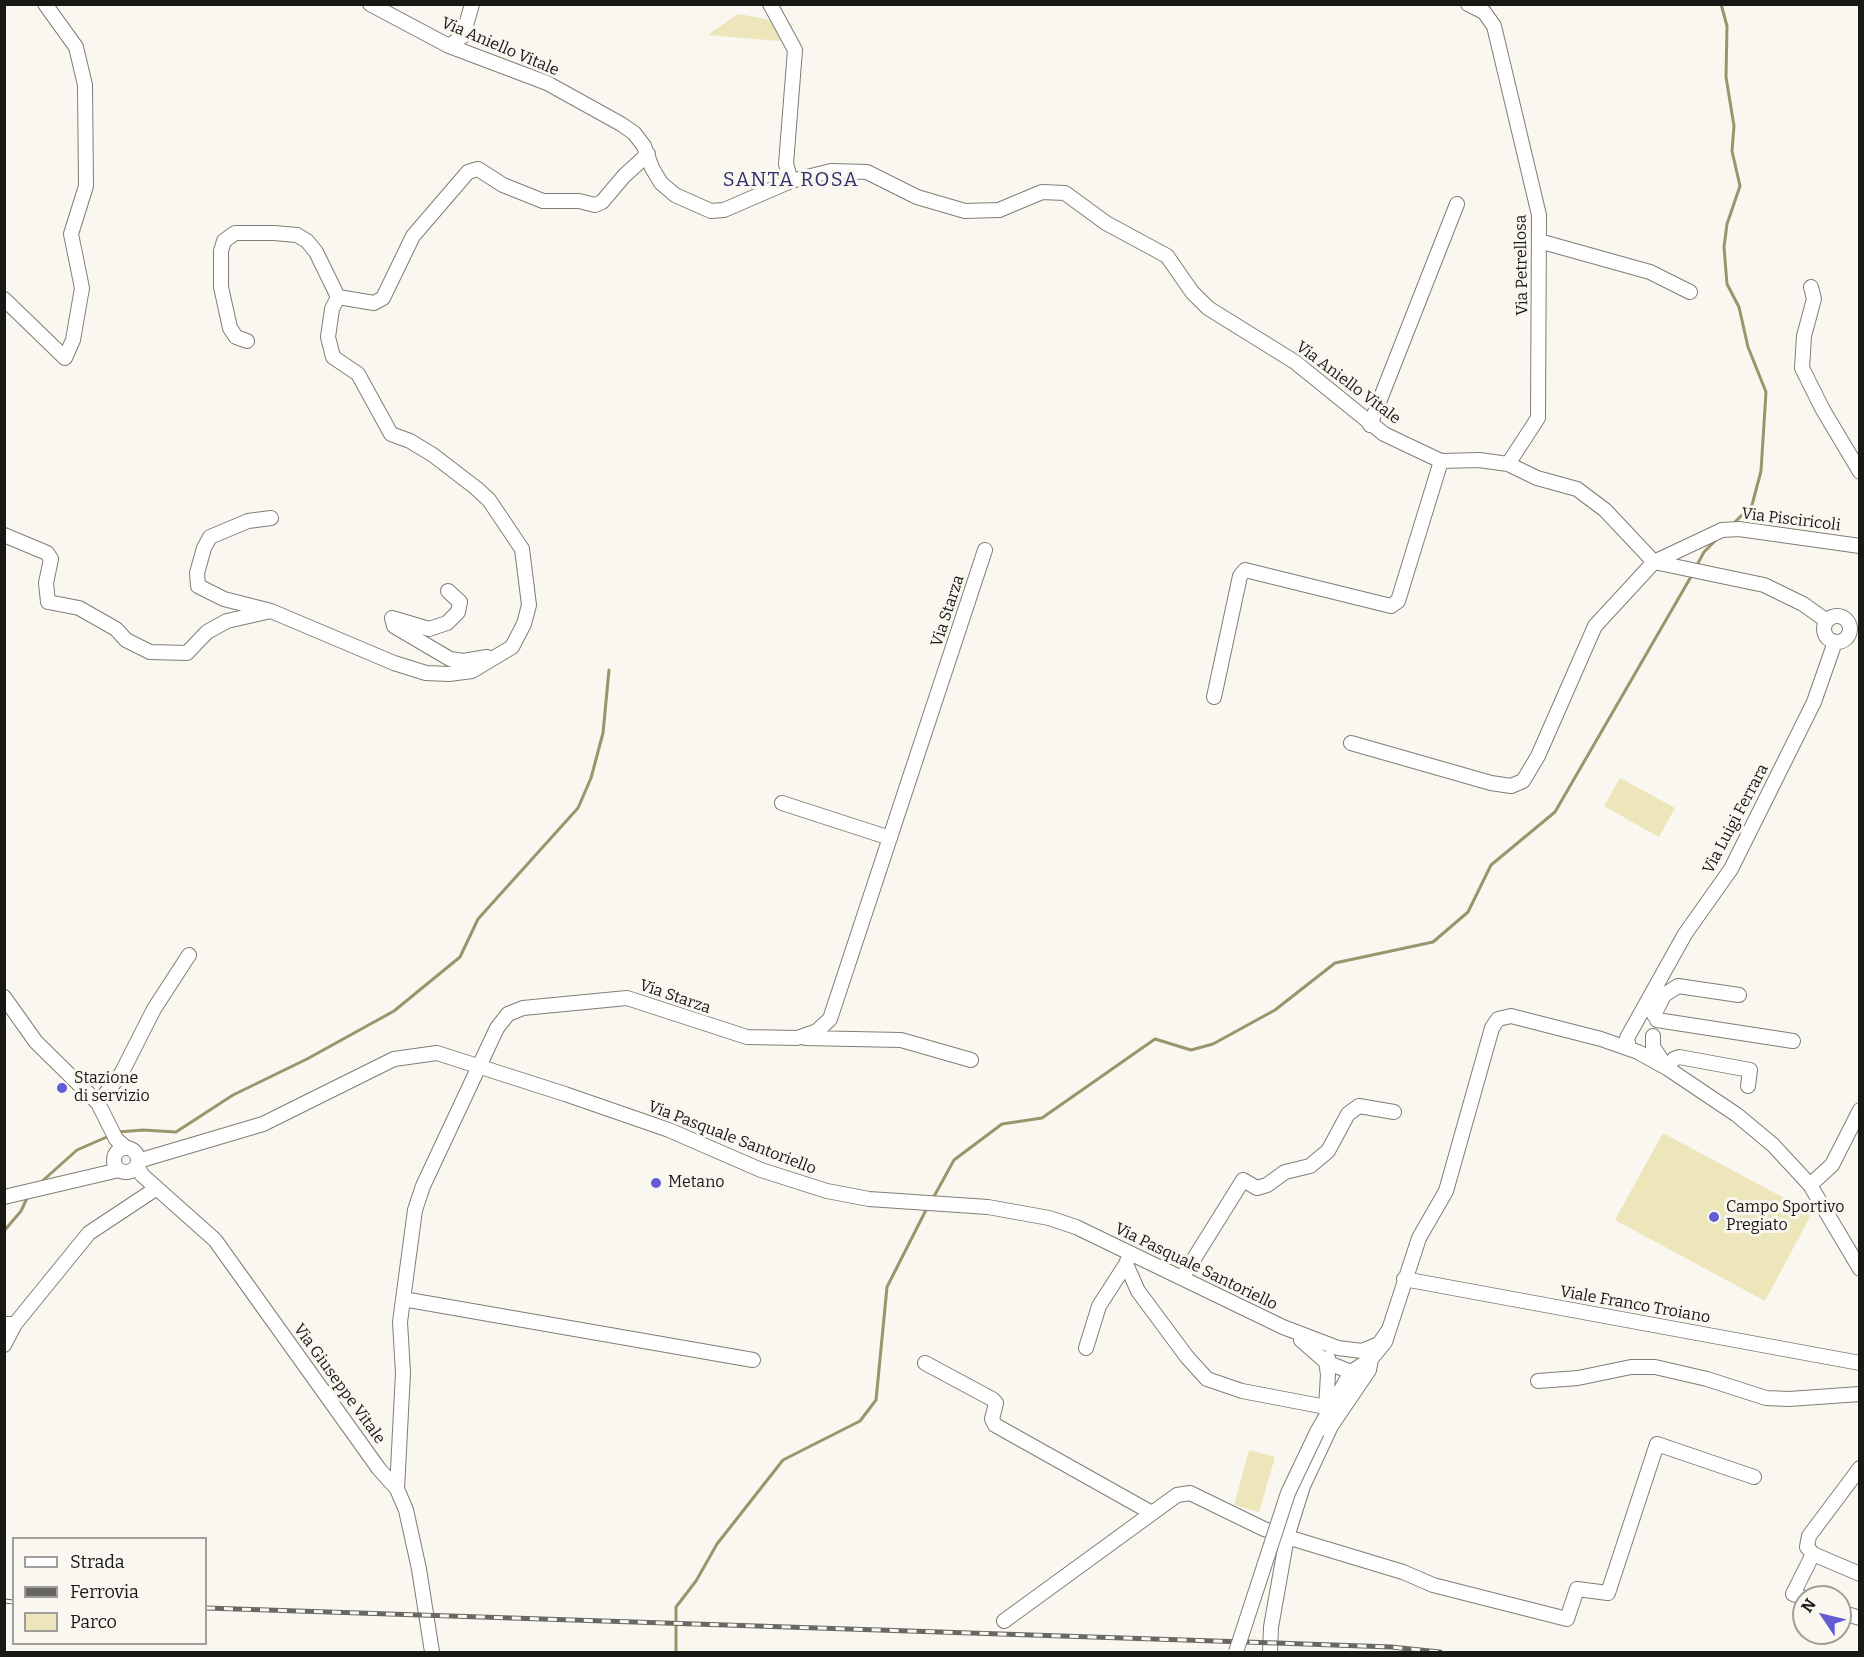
<!DOCTYPE html>
<style>
body{margin:0}
#map{position:relative;width:1864px;height:1657px;overflow:hidden;background:#f9f7ef;font-family:Bitter,serif}
canvas{display:block}
.frame{position:absolute;inset:0;border:6px solid #181815;pointer-events:none}
.legend{position:absolute;left:12px;top:1537px;width:195px;height:108px;box-sizing:border-box;background:#f9f7ef;border:2px solid #9f9e98;margin:0;padding:8px 10px;list-style:none;font-size:18px;color:#181815}
.legend li{display:flex;align-items:center;gap:12px;height:30px}
.legend b{width:30px;border:2px solid #9f9e98}
.north{position:absolute;left:1792px;top:1585px;width:60px;height:60px;box-sizing:border-box;background:#f9f7ef;border:2px solid #9f9e98;border-radius:50%;rotate:305deg;font-size:16px;font-weight:700;line-height:24px;text-align:center;color:#181815}
.north::after{content:'';display:block;margin:auto;width:21px;height:27px;background:#615cd4;clip-path:polygon(50% 0,100% 100%,50% 72%,0 100%)}
</style>
<div id="map">
<canvas width="1864" height="1657"></canvas>
<div class="frame"></div>
<ul class="legend">
<li><b style="height:8px;background:#fff"></b>Strada</li>
<li><b style="height:8px;background:#686863"></b>Ferrovia</li>
<li><b style="height:16px;background:#ece6ba"></b>Parco</li>
</ul>
<div class="north">N</div>
</div>
<script>
const ctx = document.querySelector('canvas').getContext('2d');
ctx.lineJoin = 'round';
function paint(path, color) { ctx.fillStyle = color; ctx.fill(path, 'evenodd'); }
const shape = rows => new Path2D(rows.map(r => 'M' + r).join(''));
function stroke(path, color, width, dash) { ctx.strokeStyle = color; ctx.lineWidth = width; ctx.lineCap = dash ? 'butt' : 'round'; ctx.setLineDash(dash || []); ctx.stroke(path); }
function write(font, color, halo, rows, align = 'center') {
  ctx.font = font + ' Bitter,serif'; ctx.lineWidth = 6; ctx.setLineDash([]); ctx.textBaseline = 'middle'; ctx.strokeStyle = halo; ctx.fillStyle = color; for (const [text, x, y, turn = 0] of rows) {
    ctx.save(); ctx.translate(x, y); ctx.rotate((+turn || 0) * Math.PI / 180); ctx.textAlign = isNaN(turn) ? turn : align; if (halo) ctx.strokeText(text, 0, 0); ctx.fillText(text, 0, 0); ctx.restore();
  }
}
paint(shape([
 [738,14,794,24,779,41,708,35],
 [1620,778,1675,808,1659,837,1604,806],
 [1663,1133,1812,1213,1765,1301,1615,1220],
 [1249,1450,1275,1457,1259,1512,1234,1505]
]), '#ece6ba');
stroke(shape([
 [1721,4,1727,26,1726,77,1734,126,1732,151,1740,186,1727,224,1724,247,1727,284,1739,307,1748,347,1766,392,1761,471,1752,505,1733,524],
 [1696,567,1704,552,1717,539],
 [118,1132,143,1130,176,1132,233,1095,307,1059,394,1011,460,957,478,919,578,808,591,778,603,733,609,670],
 [39,1184,77,1150,109,1136],
 [932,1200,954,1160,1002,1124,1042,1118,1155,1039,1191,1050,1213,1044,1275,1010,1335,963,1433,942,1468,912,1491,865,1555,812,1692,575],
 [4,1231,21,1211,27,1198],
 [676,1652,676,1607,696,1581,717,1544,783,1460,860,1421,876,1400,887,1287,927,1208]
]), '#9a956b', 3);
const minor = shape([
 [370,4,449,46,547,83,621,124,634,133,644,146,652,168,661,183,675,195,711,211,724,210,791,181,831,171,867,172,917,197,965,211,999,210,1042,192,1065,193,1106,223,1167,256,1192,292,1208,308,1295,362,1384,434,1441,461,1479,460,1508,464,1537,478,1577,489,1605,510,1654,562,1722,530,1739,529,1860,546],
 [770,4,795,50,786,164,791,181],
 [1468,4,1484,12,1494,26,1539,215,1538,418,1508,464],
 [449,46,463,36,472,4],
 [1539,241,1650,272,1690,292],
 [1811,287,1814,299,1804,336,1802,368,1823,410,1860,472],
 [4,299,65,358,73,340,82,288,71,234,86,186,85,85,76,47,45,4],
 [247,341,236,337,230,328,221,287,221,251,224,241,235,233,274,233,297,235,307,241,316,252,338,297],
 [1370,425,1457,204],
 [4,535,47,553,51,559,46,583,48,602,79,608,116,629,126,640,150,652,187,653,207,632,227,621,271,611,224,599,198,586,197,573,204,548,210,537,248,521,271,518],
 [448,591,460,602,458,612,447,623,429,629,392,618,394,626,450,659,463,661,487,657,491,659],
 [271,611,394,663,426,673,449,674,472,671,512,647,524,624,529,605,522,549,489,500,476,488,433,455,410,441,391,434,358,374,333,357,328,337,332,309,338,297,374,303,383,298,413,236,468,172,478,169,503,185,543,201,579,201,595,205,602,202,624,176,648,154],
 '1824 629a13 13 0 1 1 26 0a13 13 0 1 1-26 0Z',
 [1214,697,1240,576,1245,570,1391,606,1398,601,1441,461],
 [1351,743,1491,783,1511,786,1523,781,1538,756,1595,626,1654,562,1764,585,1803,604,1827,621],
 [782,803,890,838],
 [4,997,36,1042,98,1103,116,1139,126,1148],
 [1654,1015,1664,995,1678,986,1739,995],
 [1657,1020,1793,1041],
 [1653,1036,1653,1047,1667,1068,1737,1115,1773,1145,1810,1185,1860,1269],
 [805,1038,901,1040,971,1060],
 [1629,1048,1627,1038,1685,934,1731,869,1814,702,1835,642],
 [1667,1068,1674,1059,1679,1057,1750,1070,1748,1086],
 [98,1103,121,1074,154,1009,189,955],
 '114 1160a12 12 0 1 1 24 0a12 12 0 1 1-24 0Z',
 [138,1161,263,1124,394,1059,437,1053,565,1094,669,1130,761,1170,827,1191,869,1199,988,1207,1049,1218,1076,1227,1283,1327,1338,1348,1362,1351,1379,1344,1388,1331],
 [137,1165,142,1175,215,1240,379,1469,397,1489,406,1510,419,1569,432,1652],
 [1810,1185,1832,1165,1860,1110],
 [4,1197,119,1170],
 [1130,1254,1126,1264,1138,1291,1187,1357,1207,1379,1242,1391,1326,1407],
 [1182,1278,1243,1180,1257,1188,1267,1185,1285,1172,1310,1166,1328,1151,1348,1114,1359,1106,1394,1112],
 [1404,1279,1860,1363],
 [403,1299,753,1360],
 [4,1324,15,1324,89,1233,157,1188],
 [1301,1340,1326,1362,1351,1372],
 [4,1345,15,1324],
 [1086,1348,1099,1306,1126,1264],
 [925,1363,992,1399,996,1403,992,1419,995,1425,1152,1513],
 [1538,1381,1578,1378,1631,1367,1655,1367,1707,1379,1766,1398,1789,1399,1860,1394],
 [1326,1409,1328,1374,1326,1362,1328,1358],
 [1317,1432,1351,1372,1371,1359,1385,1342,1419,1238,1446,1191,1492,1028,1498,1019,1511,1016,1601,1039,1638,1052,1667,1068],
 [1860,1468,1809,1536,1807,1547,1813,1554,1860,1574],
 [397,1489,403,1373,400,1322,415,1210,423,1186,497,1028,508,1014,523,1008,627,998,747,1037,797,1038,817,1031,830,1019,985,550],
 [1804,1598,1793,1594,1813,1554],
 [1840,1612,1860,1618],
 [1004,1621,1177,1495,1190,1493,1264,1529,1287,1537,1403,1572,1433,1585,1567,1619,1577,1589,1608,1593,1657,1444,1754,1477],
 [1270,1652,1271,1627,1287,1537,1303,1486,1331,1426,1369,1370,1371,1359]
]);
stroke(minor, '#7f7e76', 16);
stroke(minor, '#fff', 14);
const rail = shape([
 [4,1601,14,1602],
 [206,1608,1276,1643,1391,1647,1440,1652]
]);
stroke(rail, '#686863', 5);
stroke(rail, '#f9f7ef', 3, [9]);
const minorBridge = shape([
 [1236,1652,1288,1493,1317,1432]
]);
stroke(minorBridge, '#7f7e76', 16, []);
stroke(minorBridge, '#fff', 14);
for (const [x, y, r, color] of [
 [62,1088,6,"#615cd4"],
 [656,1183,6,"#615cd4"],
 [1714,1217,6,"#615cd4"]
]) { const dot = new Path2D(); dot.arc(x, y, r, 0, 2 * Math.PI); ctx.fillStyle = color; ctx.fill(dot); stroke(dot, '#f9f7ef', 2); }
write('16px', '#181815', '#f9f7ef', [
 ["Via Aniello Vitale",500,47,23],
 ["Via Petrellosa",1522,265,-91],
 ["Via Aniello Vitale",1348,383,37],
 ["Via Pisciricoli",1791,520,7],
 ["Via Starza",948,611,-72],
 ["Via Luigi Ferrara",1736,819,-62],
 ["Via Starza",675,997,19],
 ["Via Pasquale Santoriello",732,1138,21],
 ["Via Pasquale Santoriello",1196,1267,26],
 ["Viale Franco Troiano",1635,1305,10],
 ["Via Giuseppe Vitale",339,1384,54]
]);
write('16px', '#181815', '#f9f7ef', [
 ["Stazione",74,1079],
 ["di servizio",74,1097],
 ["Metano",668,1183],
 ["Campo Sportivo",1726,1208],
 ["Pregiato",1726,1226]
], 'left');
ctx.letterSpacing = '1.5px';
write('20px', '#31306b', '#f9f7ef', [
 ["SANTA ROSA",791,180]
]);
ctx.letterSpacing = '0px';
</script>
